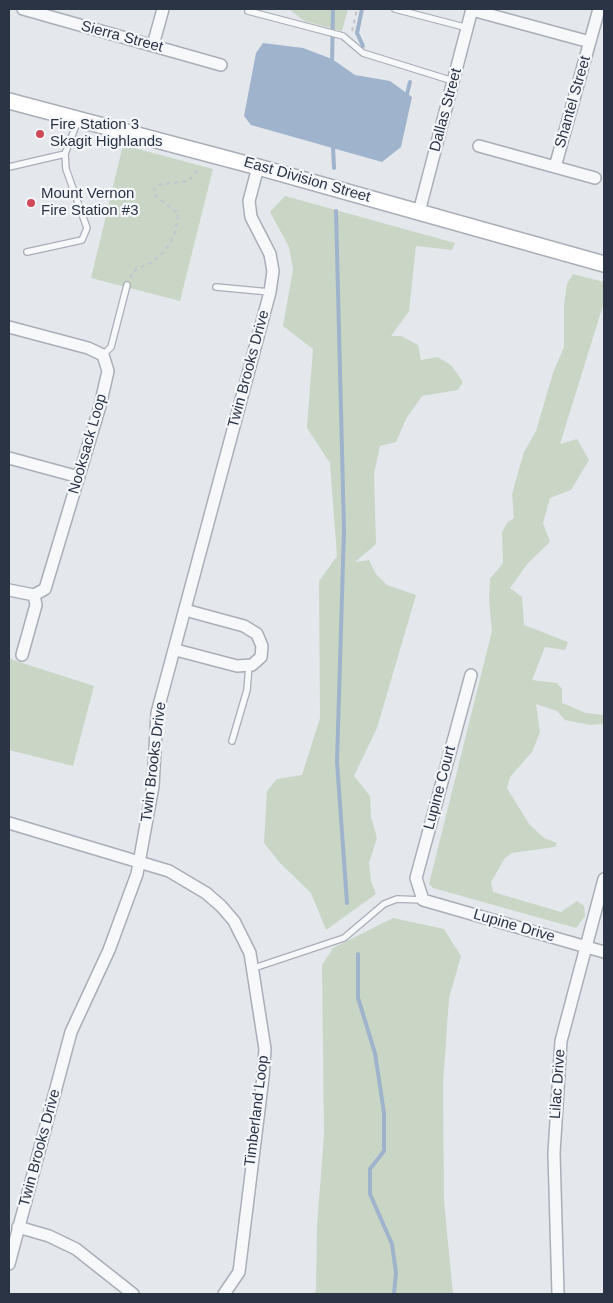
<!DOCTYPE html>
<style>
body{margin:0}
#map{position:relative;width:613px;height:1303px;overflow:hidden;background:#e4e7ec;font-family:Arial,sans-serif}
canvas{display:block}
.frame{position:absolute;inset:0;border:10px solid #2b3445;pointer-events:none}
</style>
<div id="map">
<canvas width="613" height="1303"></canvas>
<div class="frame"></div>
</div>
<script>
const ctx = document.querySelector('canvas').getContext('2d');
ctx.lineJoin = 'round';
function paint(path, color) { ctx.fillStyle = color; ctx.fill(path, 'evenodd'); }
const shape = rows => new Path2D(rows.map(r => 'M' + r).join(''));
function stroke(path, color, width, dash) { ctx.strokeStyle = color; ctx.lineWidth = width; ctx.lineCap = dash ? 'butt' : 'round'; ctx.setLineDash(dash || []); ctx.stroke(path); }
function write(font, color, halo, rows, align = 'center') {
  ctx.font = font + ' Arial,sans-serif'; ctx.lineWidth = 4.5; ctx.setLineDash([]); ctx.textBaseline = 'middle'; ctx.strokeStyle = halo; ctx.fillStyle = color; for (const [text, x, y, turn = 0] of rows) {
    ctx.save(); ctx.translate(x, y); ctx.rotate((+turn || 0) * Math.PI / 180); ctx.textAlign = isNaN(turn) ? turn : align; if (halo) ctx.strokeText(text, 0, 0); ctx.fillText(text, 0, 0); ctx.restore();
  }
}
paint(shape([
 [289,9,348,9,342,31,304,21],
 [123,145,213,169,180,301,91,278],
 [285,196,455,243,452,250,416,246,409,311,391,336,401,336,418,345,421,360,438,357,452,366,463,382,458,390,422,396,406,419,396,442,380,446,374,474,376,544,355,562,369,560,376,574,387,585,416,595,377,728,354,776,370,796,371,817,377,838,369,863,371,881,376,894,326,930,311,893,280,863,264,843,267,791,277,779,302,775,320,718,319,581,337,556,330,463,307,428,313,349,283,326,293,269,289,247,270,212],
 [573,274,604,282,604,302,560,444,577,439,589,460,571,490,550,498,543,523,550,542,528,563,510,588,522,597,524,625,568,642,565,650,545,647,532,680,557,683,562,689,562,703,586,713,604,715,604,724,590,725,565,720,557,711,536,704,540,732,532,752,510,777,507,788,529,824,544,838,557,843,555,847,512,853,505,858,491,882,493,892,561,912,577,901,584,906,585,916,576,928,433,888,429,884,492,631,489,601,490,579,503,563,502,532,507,523,514,518,512,494,524,452,536,431,553,373,564,347,564,304,567,284],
 [9,657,13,660,94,686,73,766,9,750],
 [393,918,444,929,461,956,449,998,443,1084,444,1201,453,1294,314,1294,316,1290,317,1226,324,1135,322,965,333,948]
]), '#c9d6c5');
paint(shape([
 [263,43,303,48,332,59,355,75,390,81,412,97,401,147,382,162,251,125,244,116,256,53]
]), '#9fb4cc');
stroke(shape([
 [362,9,357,33,363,46],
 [332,64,333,9],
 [407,94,410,82],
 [333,146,334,168],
 [336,211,344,530,337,762,347,903],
 [358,954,358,998,375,1053,384,1113,384,1151,370,1169,370,1194,392,1244,396,1273,394,1294]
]), '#9fb4cc', 4);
const lane = shape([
 [395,9,468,28],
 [248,11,343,36,363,53,453,81],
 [9,167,65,154],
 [27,252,82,240,87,228,66,169,65,154,78,120],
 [216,287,270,292],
 [103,355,111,347,127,285],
 [232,741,247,690,249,665],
 [254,968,344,938,384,904,397,899,423,900]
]);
const street = shape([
 [23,9,221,65],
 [472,10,590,42],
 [153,45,163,9],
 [479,146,595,178],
 [555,167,599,9],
 [419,212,472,9],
 [9,327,88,348,103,355,108,371,100,406,45,589,34,595,9,590],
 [9,458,79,477],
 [176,650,237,666,252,665,261,657,262,646,257,634,244,626,185,610],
 [22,655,36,605,34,595],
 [471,675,416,878,423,900,604,952],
 [9,823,169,871,206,893,221,906,234,921,250,953,265,1049,263,1077,239,1272,224,1294],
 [18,1227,49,1236,76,1249,133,1294],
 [9,1264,71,1032,109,950,137,874,153,786,157,713,270,292,273,271,270,254,251,217,249,201,258,167],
 [558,1294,554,1153,561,1041,604,879]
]);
const secondary = shape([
 [9,101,258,167,604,264]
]);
stroke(lane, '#a9aeb7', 8);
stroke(street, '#a9aeb7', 14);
stroke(secondary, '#a9aeb7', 18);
stroke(shape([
 [352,31,357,9],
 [130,278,136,269,151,263,164,252,171,242,176,229,178,213,157,197,153,191,158,185,188,181,200,168]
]), '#c2c5cb', 2, [4, 4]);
stroke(lane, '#f7f8fa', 5.5);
stroke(street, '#f7f8fa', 11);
stroke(secondary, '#fff', 15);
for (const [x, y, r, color] of [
 [40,134,5,"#d1495b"],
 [31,203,5,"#d1495b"]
]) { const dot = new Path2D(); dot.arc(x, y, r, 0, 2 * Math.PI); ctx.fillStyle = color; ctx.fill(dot); stroke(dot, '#f4f6f9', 2); }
write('15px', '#2b3445', '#f4f6f9', [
 ["Sierra Street",122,37,15],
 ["Shantel Street",573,102,-74],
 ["Dallas Street",446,110,-75],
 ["East Division Street",307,180,16],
 ["Twin Brooks Drive",249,369,-75],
 ["Nooksack Loop",88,444,-74],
 ["Twin Brooks Drive",154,762,-83],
 ["Lupine Court",440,788,-75],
 ["Lupine Drive",514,926,16],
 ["Lilac Drive",558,1084,-86],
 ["Timberland Loop",257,1111,-83],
 ["Twin Brooks Drive",40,1148,-75]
]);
write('15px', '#2b3445', '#f4f6f9', [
 ["Fire Station 3",50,125],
 ["Skagit Highlands",50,142],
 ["Mount Vernon",41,194],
 ["Fire Station #3",41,211]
], 'left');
</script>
